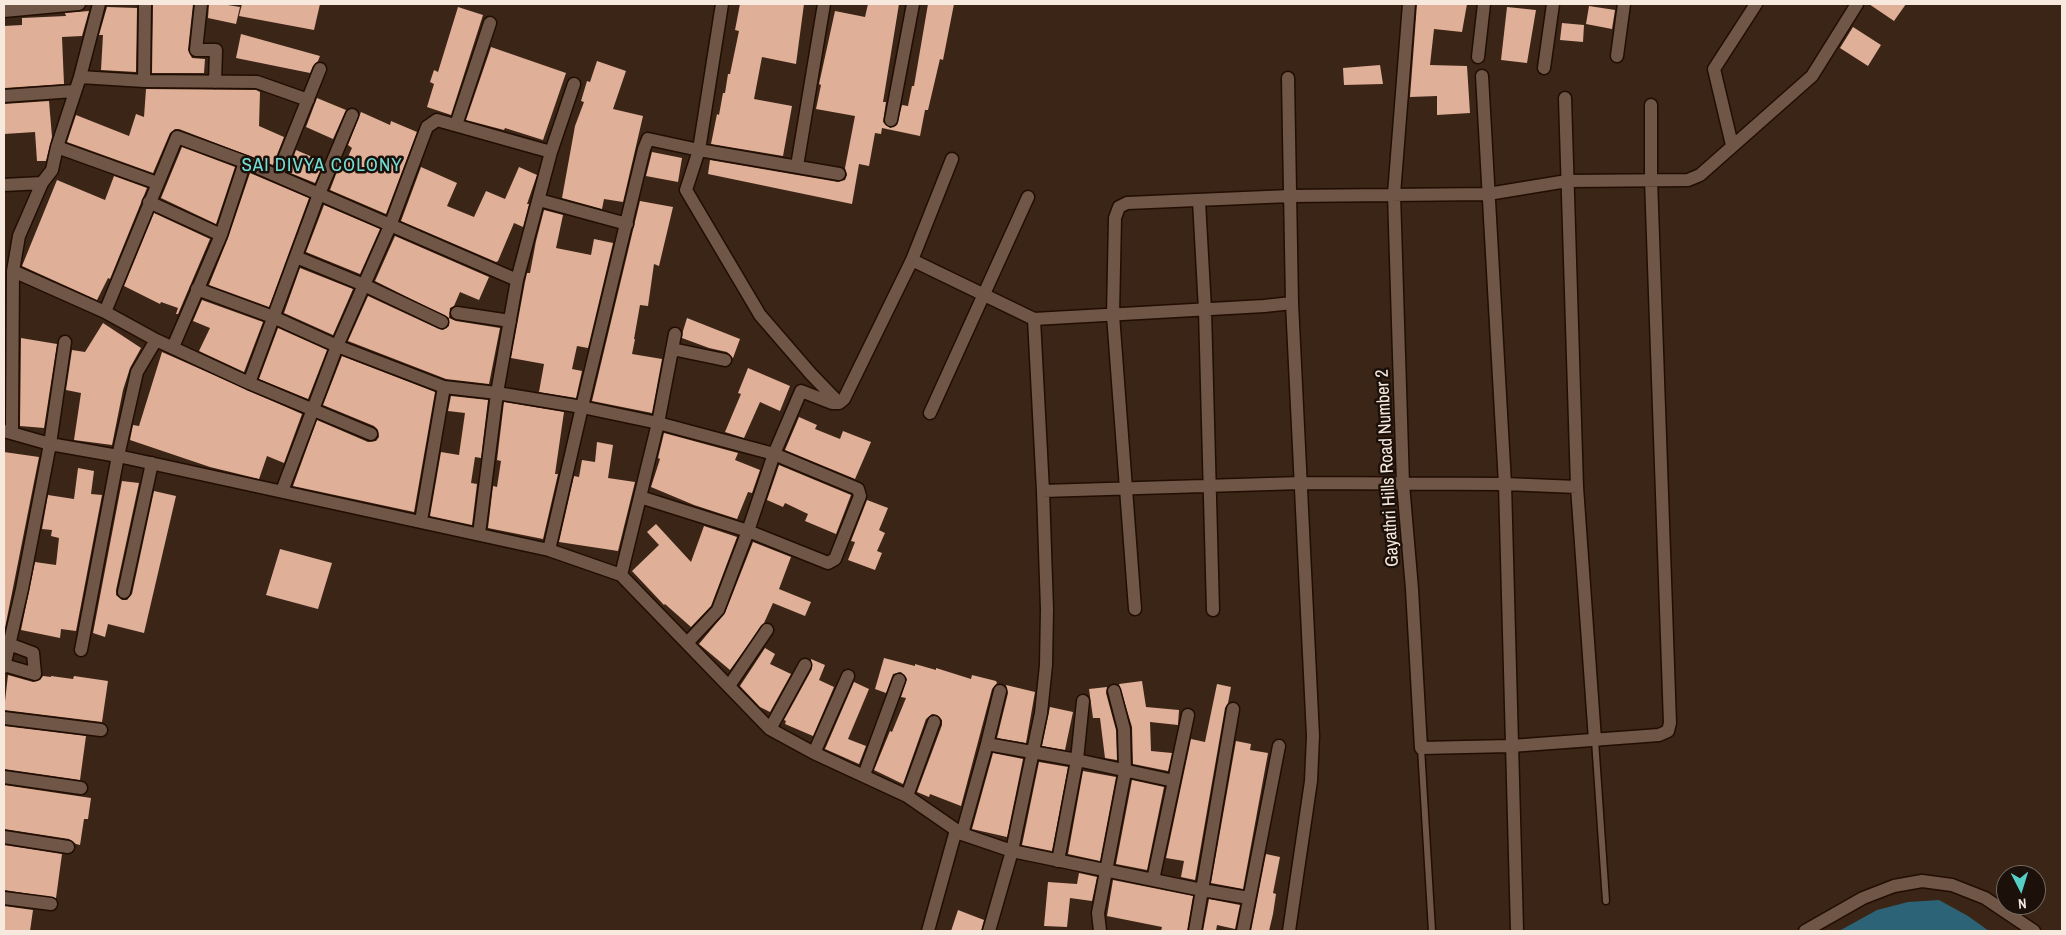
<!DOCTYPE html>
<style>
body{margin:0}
#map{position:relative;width:2066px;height:935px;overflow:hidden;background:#3b2517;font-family:"Archivo Narrow",sans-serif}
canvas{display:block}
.frame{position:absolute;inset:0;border:5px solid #f8e9df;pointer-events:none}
.north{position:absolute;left:1996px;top:865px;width:50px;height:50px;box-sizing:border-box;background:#1b110a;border:1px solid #73675f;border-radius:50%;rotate:175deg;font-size:14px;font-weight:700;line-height:20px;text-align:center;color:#f8e9df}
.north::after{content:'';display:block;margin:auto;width:18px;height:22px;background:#55cec6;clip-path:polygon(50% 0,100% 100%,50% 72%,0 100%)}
</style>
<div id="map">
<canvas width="2066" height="935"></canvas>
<div class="frame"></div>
<div class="north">N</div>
</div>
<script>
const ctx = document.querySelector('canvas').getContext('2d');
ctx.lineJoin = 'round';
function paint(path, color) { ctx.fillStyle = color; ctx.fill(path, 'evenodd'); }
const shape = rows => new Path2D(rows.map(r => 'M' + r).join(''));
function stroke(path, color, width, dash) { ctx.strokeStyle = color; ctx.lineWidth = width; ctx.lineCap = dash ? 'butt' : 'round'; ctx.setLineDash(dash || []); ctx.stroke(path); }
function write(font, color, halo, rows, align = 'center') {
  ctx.font = font + ' "Archivo Narrow",sans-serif'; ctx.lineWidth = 5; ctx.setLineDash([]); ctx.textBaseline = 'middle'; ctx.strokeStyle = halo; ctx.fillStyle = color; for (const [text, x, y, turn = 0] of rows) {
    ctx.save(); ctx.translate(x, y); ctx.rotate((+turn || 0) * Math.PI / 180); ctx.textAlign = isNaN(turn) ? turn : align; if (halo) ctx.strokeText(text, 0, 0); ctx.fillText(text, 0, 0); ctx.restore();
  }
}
paint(shape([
 [1939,900,1968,916,1989,931,1839,931,1877,910,1908,902]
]), '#2c6376');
paint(shape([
 [153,4,193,4,188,50,192,58,205,59,204,73,152,73],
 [209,4,222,4,240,7,236,24,208,18],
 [242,4,320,4,314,30,239,16],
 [740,4,804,4,796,64,762,57,754,99,792,106,783,156,711,144,717,114,719,115,723,93,725,93,728,74,730,74,739,31,735,30],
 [868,4,899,4,883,102,886,102,883,122,890,128,897,125,902,105,908,106,912,86,914,86,928,4,954,4,943,60,940,59,928,110,925,110,920,136,882,128,881,134,875,133,869,166,859,164,852,204,708,174,710,160,838,182,845,180,847,175,845,168,855,116,816,109,821,85,819,84,835,11,865,17],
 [1417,4,1467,4,1462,32,1434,29,1430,65,1467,66,1470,113,1437,115,1437,96,1410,97],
 [1869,4,1906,4,1894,21],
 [1589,6,1615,10,1612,29,1586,24],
 [107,7,137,8,136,72,101,70,103,35,99,35],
 [458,7,483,15,451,115,427,107,434,84,430,82,434,70,438,72],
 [1507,7,1536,10,1527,63,1501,60],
 [89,11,82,36,62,37,64,84,5,88,4,26,22,25,22,18,66,16,65,13],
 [1562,23,1584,25,1583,42,1560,40],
 [1853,27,1881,45,1868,66,1840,48],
 [241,34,320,56,318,61,313,66,310,73,236,58],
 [491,47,566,73,543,140,505,128,504,130,466,120],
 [597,61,626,71,613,109,643,116,623,202,604,199,602,209,562,198,575,126,584,102,581,101,587,81,590,82],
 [1380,65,1383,84,1344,85,1343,68],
 [146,89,256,90,260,92,259,126,284,137,273,165,179,129,175,129,170,133,153,173,67,142,76,115,129,136,136,114,144,117],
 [317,98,346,110,333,139,306,127],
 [49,101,52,137,46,161,37,161,35,132,4,134,4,104],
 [361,112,390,125,391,121,417,132,386,214,330,190,338,169,342,170,352,148,348,145],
 [182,147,235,167,216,224,161,198],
 [296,150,324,162,315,183,288,172],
 [652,152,682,158,678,182,646,176],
 [421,167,457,183,447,206,474,217,486,191,505,199,519,167,537,175,527,204,529,204,523,227,514,223,498,261,496,262,401,221],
 [250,173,309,198,269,307,209,285,228,238],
 [114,176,147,188,110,279,108,278,97,300,22,266,57,180,105,200],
 [640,201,673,207,659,266,654,264,648,306,640,305,634,339,635,339,632,354,662,359,652,413,592,401],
 [324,205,380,229,360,274,306,252],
 [544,210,563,215,556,248,591,255,594,239,613,243,588,348,577,346,572,369,582,371,576,398,539,392,544,364,511,358,525,282,527,273,530,273,536,241],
 [154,213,210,239,178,314,176,314,178,308,161,302,160,304,124,286],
 [395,236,489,277,479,300,460,292,454,306,450,308,449,318,375,281],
 [300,268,353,289,333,335,284,313],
 [368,296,439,329,443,330,449,326,449,318,456,321,500,328,489,384,446,379,348,341],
 [202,300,263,322,244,372,199,351,210,328,193,321],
 [687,318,740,339,733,358,727,352,709,348,682,338,683,331],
 [103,323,141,348,130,368,123,390,112,445,74,440,81,393,66,390,72,350,85,352],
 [278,328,327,350,308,399,259,379],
 [21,338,57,344,44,428,20,426],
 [162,352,302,414,284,463,267,456,259,479,210,467,130,440,133,425,139,426],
 [342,356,435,392,414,512,293,486,317,420,368,442,376,441,379,437,378,430,374,426,323,405],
 [748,368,790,386,780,411,760,402,744,438,725,432,741,394,738,393],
 [451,396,488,400,481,458,475,457,471,483,477,484,472,525,430,516,441,452,459,455,465,413,448,411],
 [504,402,564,412,555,474,558,474,543,539,488,528,493,486,497,487,501,461,497,460],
 [799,417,817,425,815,429,840,439,843,431,871,442,855,479,785,450],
 [664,433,738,453,735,460,760,470,752,493,748,492,737,519,694,505,651,487,660,459,658,458],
 [597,442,613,445,608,478,635,482,618,551,559,542,574,476,579,477,582,460,595,462],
 [4,452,39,457,5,628,4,628],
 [779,465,851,495,836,534,805,521,808,514,785,503,783,507,767,500],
 [78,468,94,471,91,494,102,495,76,631,61,629,60,638,21,630,35,562,56,565,59,538,51,536,52,530,42,529,48,495,74,499],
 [122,481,139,483,116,590,116,595,122,600,127,600,132,594,154,491,176,496,144,633,108,624,105,637,93,633],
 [867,500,888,508,879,530,885,533,877,551,882,553,875,570,848,560,855,542,851,541],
 [656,524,691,562,704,526,737,537,711,606,691,627,665,604,664,605,632,571,659,545,647,532],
 [753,542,791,557,779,589,811,602,805,616,773,603,764,623,730,670,699,644,725,613],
 [280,549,332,563,318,609,266,595],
 [765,648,775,654,770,664,791,674,770,712,760,707,740,686],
 [884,658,915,666,915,664,936,670,936,668,971,679,972,675,996,681,997,683,992,689,961,806,930,794,929,797,917,792,942,725,942,720,937,715,932,714,926,719,903,784,874,770,890,731,892,732,906,698,901,697,907,679,901,672,893,674,886,693,875,689],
 [811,659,825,665,819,680,834,687,813,736,785,724,786,721,784,720,812,669],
 [8,675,33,682,40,680,43,676,51,677,51,676,73,679,74,676,108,681,102,722,4,710],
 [1142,681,1146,707,1179,710,1178,725,1150,722,1151,751,1172,753,1168,771,1133,764,1132,727,1119,684],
 [854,682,869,689,848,739,866,746,859,764,825,749],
 [1217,684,1231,687,1228,703,1225,708,1195,880,1181,877,1184,861,1166,858,1191,739,1205,742],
 [1006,685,1035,692,1026,743,997,738,1008,693],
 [1107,687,1106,693,1116,730,1117,760,1105,758,1100,718,1093,718,1089,689],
 [1050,707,1073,712,1065,750,1042,746],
 [4,726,86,736,80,780,4,769],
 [1236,741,1251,744,1250,750,1268,753,1243,889,1211,883],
 [993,753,1023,759,1007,837,972,829],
 [1039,762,1068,767,1052,851,1022,845],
 [1083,771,1116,777,1100,861,1068,854],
 [1132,780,1164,787,1147,870,1116,864],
 [4,785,91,798,88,819,84,819,80,845,76,844,69,839,4,829],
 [4,845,62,854,56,898,4,890],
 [1266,854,1280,857,1273,893,1276,894,1273,914,1269,931,1251,931],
 [1079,873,1097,877,1092,901,1070,898,1067,927,1044,926,1048,882,1077,884],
 [1113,880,1193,896,1187,931,1161,931,1162,927,1107,916],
 [1209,899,1240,905,1235,929,1217,925,1216,931,1203,931],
 [4,906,33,910,30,931,4,931],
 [958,910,984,920,981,931,951,931]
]), '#e0af97');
const service = shape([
 [1595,740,1606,901],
 [1421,748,1432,931]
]);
const minor = shape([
 [201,4,196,50,216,50,215,82],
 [722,4,699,150,686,190,760,315,811,374,839,403],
 [1409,4,1394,194,1403,484,1412,589,1421,748,1511,746,1659,735,1668,731,1670,723,1651,179,1651,105],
 [4,11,79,4],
 [1617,56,1624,4],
 [1478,57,1484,4],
 [1544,68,1553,4],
 [1482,76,1505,484,1517,929],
 [80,77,144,81,257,82,308,100],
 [1288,78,1292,303],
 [144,81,145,4],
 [4,96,74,91],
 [1565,98,1577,487,1595,740],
 [891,120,913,4],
 [456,125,490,23],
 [1732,145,1714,69,1756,4],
 [57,147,157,183],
 [797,166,824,4],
 [277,176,320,69],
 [4,185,42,183],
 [539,200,627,224],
 [1199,201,1205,310,1213,610],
 [149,202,221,235],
 [296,257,364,285,442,322],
 [912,260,1034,319],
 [13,271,105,312,156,340,249,383,371,434],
 [197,289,273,317,337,346,444,387,497,393,582,407,658,423,774,454,858,489,860,496,835,559,828,563,748,531,640,497],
 [105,312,177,137,245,162,517,280],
 [457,313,510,321],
 [173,347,221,235,245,162],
 [672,349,725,360],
 [249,383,319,194,352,115],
 [930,413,1028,197],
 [4,431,50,444,118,456,549,550,621,575,770,729,814,753,907,796,962,834,1012,851,1202,890,1249,898],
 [12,433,13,271,19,236,42,183,52,170,57,147,80,77,99,4],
 [282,491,337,346,390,226,427,127,437,120,551,152],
 [1043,491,1301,483,1505,484,1577,487],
 [421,521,444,387],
 [479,534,497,393,517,280,551,152,574,84],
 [549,550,582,407,644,149,648,139,699,150,839,174],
 [621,575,658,423,675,334],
 [124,592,152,463],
 [1135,609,1113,315,1115,218,1119,207,1127,203,1290,196,1488,194,1567,181,1688,180,1700,175,1812,76,1857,4],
 [687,643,718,610,748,531,774,454,801,391,832,403,839,403,844,399,912,260,952,159],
 [81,650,118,456,137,372,156,340],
 [4,665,35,674,33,653,9,644],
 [4,667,22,589,50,444,65,342],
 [729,686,767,630],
 [4,718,101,730],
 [770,729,805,665],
 [987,744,1077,760,1174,781],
 [814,753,848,676],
 [864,775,899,680],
 [4,777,81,788],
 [907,796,934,722],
 [962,834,987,744,1000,691],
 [4,837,68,847],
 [1058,861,1077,760,1083,701],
 [1153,880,1188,715],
 [4,898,51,904],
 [928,931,956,830],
 [989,931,1012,851,1041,713,1046,665,1047,609,1043,491,1034,319,1264,306,1292,303,1313,736,1311,781,1289,931],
 [1100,931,1098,913,1125,772,1124,729,1114,691],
 [1195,931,1233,709],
 [1243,931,1279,746],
 [1805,931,1863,898,1894,886,1922,881,1952,885,1985,898,2034,931]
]);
stroke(service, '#210d02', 9);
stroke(minor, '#210d02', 15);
stroke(service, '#6f5646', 6);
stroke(minor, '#6f5646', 12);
write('18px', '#f8e9df', '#1b110a', [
 ["Gayathri Hills Road Number 2",1388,468,-93]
]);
ctx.letterSpacing = '1px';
write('19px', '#72ded6', '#1b110a', [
 ["SAI DIVYA COLONY",322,166]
]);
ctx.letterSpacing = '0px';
</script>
